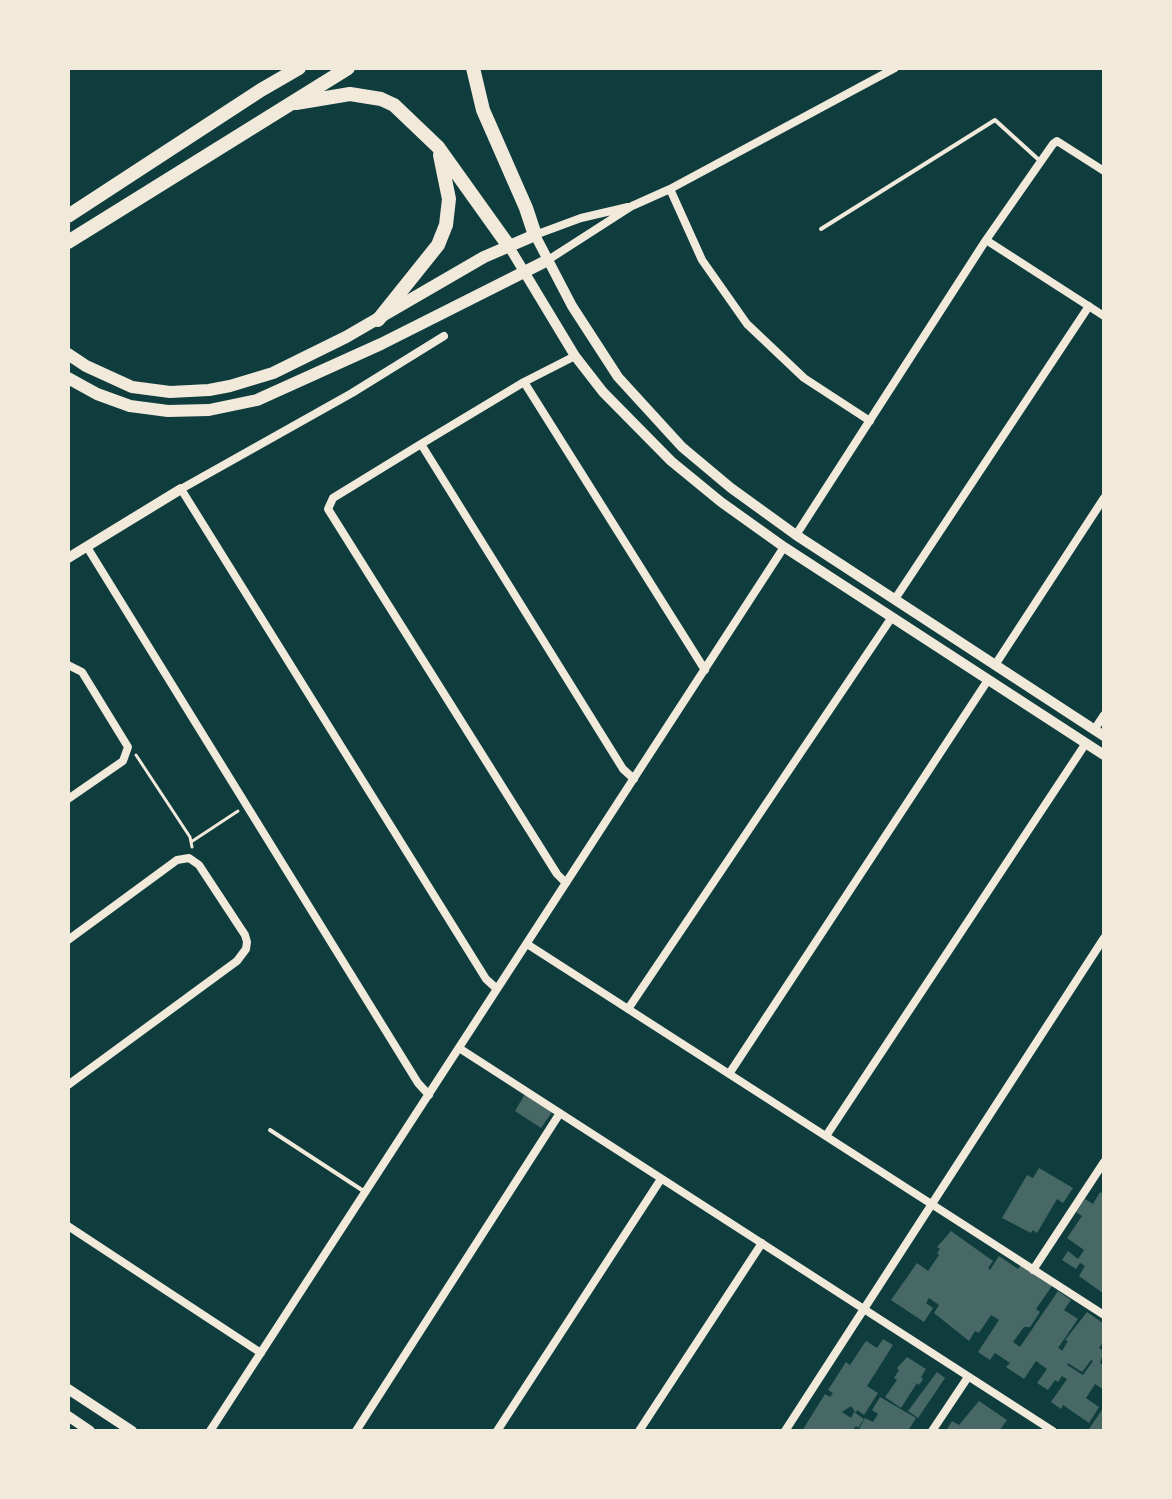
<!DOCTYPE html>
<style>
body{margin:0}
#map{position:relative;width:1172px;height:1499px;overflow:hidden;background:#0f3d3e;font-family:"Source Sans 3",sans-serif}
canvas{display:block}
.frame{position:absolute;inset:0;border:70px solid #f1e9da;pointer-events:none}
</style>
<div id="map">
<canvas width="1172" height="1499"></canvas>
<div class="frame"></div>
</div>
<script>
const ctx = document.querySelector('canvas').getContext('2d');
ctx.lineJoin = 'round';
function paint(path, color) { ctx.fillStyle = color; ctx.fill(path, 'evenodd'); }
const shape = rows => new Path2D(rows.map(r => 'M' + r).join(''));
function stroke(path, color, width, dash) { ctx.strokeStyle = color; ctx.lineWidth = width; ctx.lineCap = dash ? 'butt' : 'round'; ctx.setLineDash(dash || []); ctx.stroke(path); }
paint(shape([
 [525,1094,552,1112,541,1128,515,1111],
 [1039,1168,1073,1188,1063,1203,1057,1199,1037,1233,1033,1230,1031,1233,1002,1218,1027,1175,1033,1178],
 [1100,1192,1104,1195,1104,1294,1079,1276,1085,1266,1080,1263,1076,1269,1062,1260,1068,1251,1078,1259,1084,1250,1067,1238,1082,1216,1076,1212,1085,1199,1093,1204],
 [951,1231,993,1261,988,1268,990,1270,999,1256,1018,1269,1021,1265,1052,1286,1036,1309,1040,1312,1030,1327,1024,1327,1013,1342,1020,1347,1058,1291,1071,1300,1064,1310,1078,1319,1058,1348,1060,1349,1062,1351,1068,1341,1065,1340,1087,1312,1104,1324,1104,1341,1099,1348,1104,1351,1100,1363,1104,1366,1104,1390,1095,1384,1086,1398,1099,1407,1089,1423,1063,1405,1061,1409,1051,1402,1067,1379,1062,1376,1058,1382,1055,1380,1048,1390,1037,1383,1047,1369,1036,1361,1024,1379,1006,1367,1010,1363,995,1353,990,1360,978,1352,999,1320,991,1315,979,1333,975,1331,969,1341,934,1313,939,1305,929,1298,926,1303,933,1308,924,1322,891,1300,917,1263,928,1271,939,1255,937,1253,940,1249,937,1247],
 [1091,1360,1093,1361,1083,1375,1067,1365,1068,1363,1082,1372],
 [883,1339,893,1345,867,1386,878,1393,864,1415,857,1410,856,1413,851,1406,842,1412,851,1418,854,1412,864,1419,858,1428,856,1426,852,1431,802,1431,825,1394,830,1397,833,1393,828,1390,846,1362,850,1365,866,1341,877,1348],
 [907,1357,926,1369,921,1377,923,1379,919,1385,917,1383,901,1408,885,1397,897,1380,894,1378,899,1370,897,1368],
 [937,1372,945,1378,918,1418,908,1411],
 [880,1397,916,1418,908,1431,858,1431,865,1418,873,1422,878,1414,872,1410],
 [979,1401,1007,1420,999,1431,946,1431,952,1421,959,1425],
 [1104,1407,1104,1431,1092,1431,1089,1429]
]), '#486865');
stroke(shape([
 [136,755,190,837,192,847],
 [191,842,238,811]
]), '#f1e9da', 3);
stroke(shape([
 [821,229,995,120,1039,160],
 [270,1130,365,1192]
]), '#f1e9da', 4);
stroke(shape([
 [670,189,702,260,747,324,804,378,870,421],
 [535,235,581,218,628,207],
 [986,240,1104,316],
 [548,260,632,206,670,189,895,68],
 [444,336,352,393,181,489,486,979,497,989],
 [524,382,575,356],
 [421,444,333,498,328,509,557,874,566,883],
 [796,535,986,240,1053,144,1057,141,1104,171],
 [87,547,418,1083,429,1095],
 [895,599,1089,306],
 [68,665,82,672,128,747,123,761,68,799],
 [995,665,1104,498],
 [1094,730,1104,715],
 [634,779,623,769,421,444,524,382,705,670],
 [68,940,177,860,189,858,199,865,245,935,247,942,246,949,237,961,68,1085],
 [527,944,1104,1315],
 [628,1009,892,617],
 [459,1048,1053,1431],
 [729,1074,988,680],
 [826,1136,1086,743],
 [68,1226,261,1353],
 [1033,1270,1104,1162],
 [210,1431,784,547],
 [356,1431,560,1113],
 [497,1431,661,1179],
 [639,1431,762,1243],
 [785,1431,1104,938],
 [932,1431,968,1377]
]), '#f1e9da', 8);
stroke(shape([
 [535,235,572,306,618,377,682,447,731,488,796,535,1104,736],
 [508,245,575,356,603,392,671,461,721,502,784,547,1104,755],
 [68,558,181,489],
 [68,1389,132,1431],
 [68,1416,90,1431]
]), '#f1e9da', 10);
stroke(shape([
 [68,354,86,366,132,387,170,392,209,390,230,386,273,373,346,337,484,257,535,235],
 [68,378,97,394,130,406,168,411,209,410,257,400,381,344,548,260]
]), '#f1e9da', 12);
stroke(shape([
 [473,68,483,110,526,208,535,235],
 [296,103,350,94,381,99,394,105,438,147,508,245],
 [68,216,261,90,299,68],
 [68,242,348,68],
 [378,320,438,245,446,225,449,199,440,155]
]), '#f1e9da', 14);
</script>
